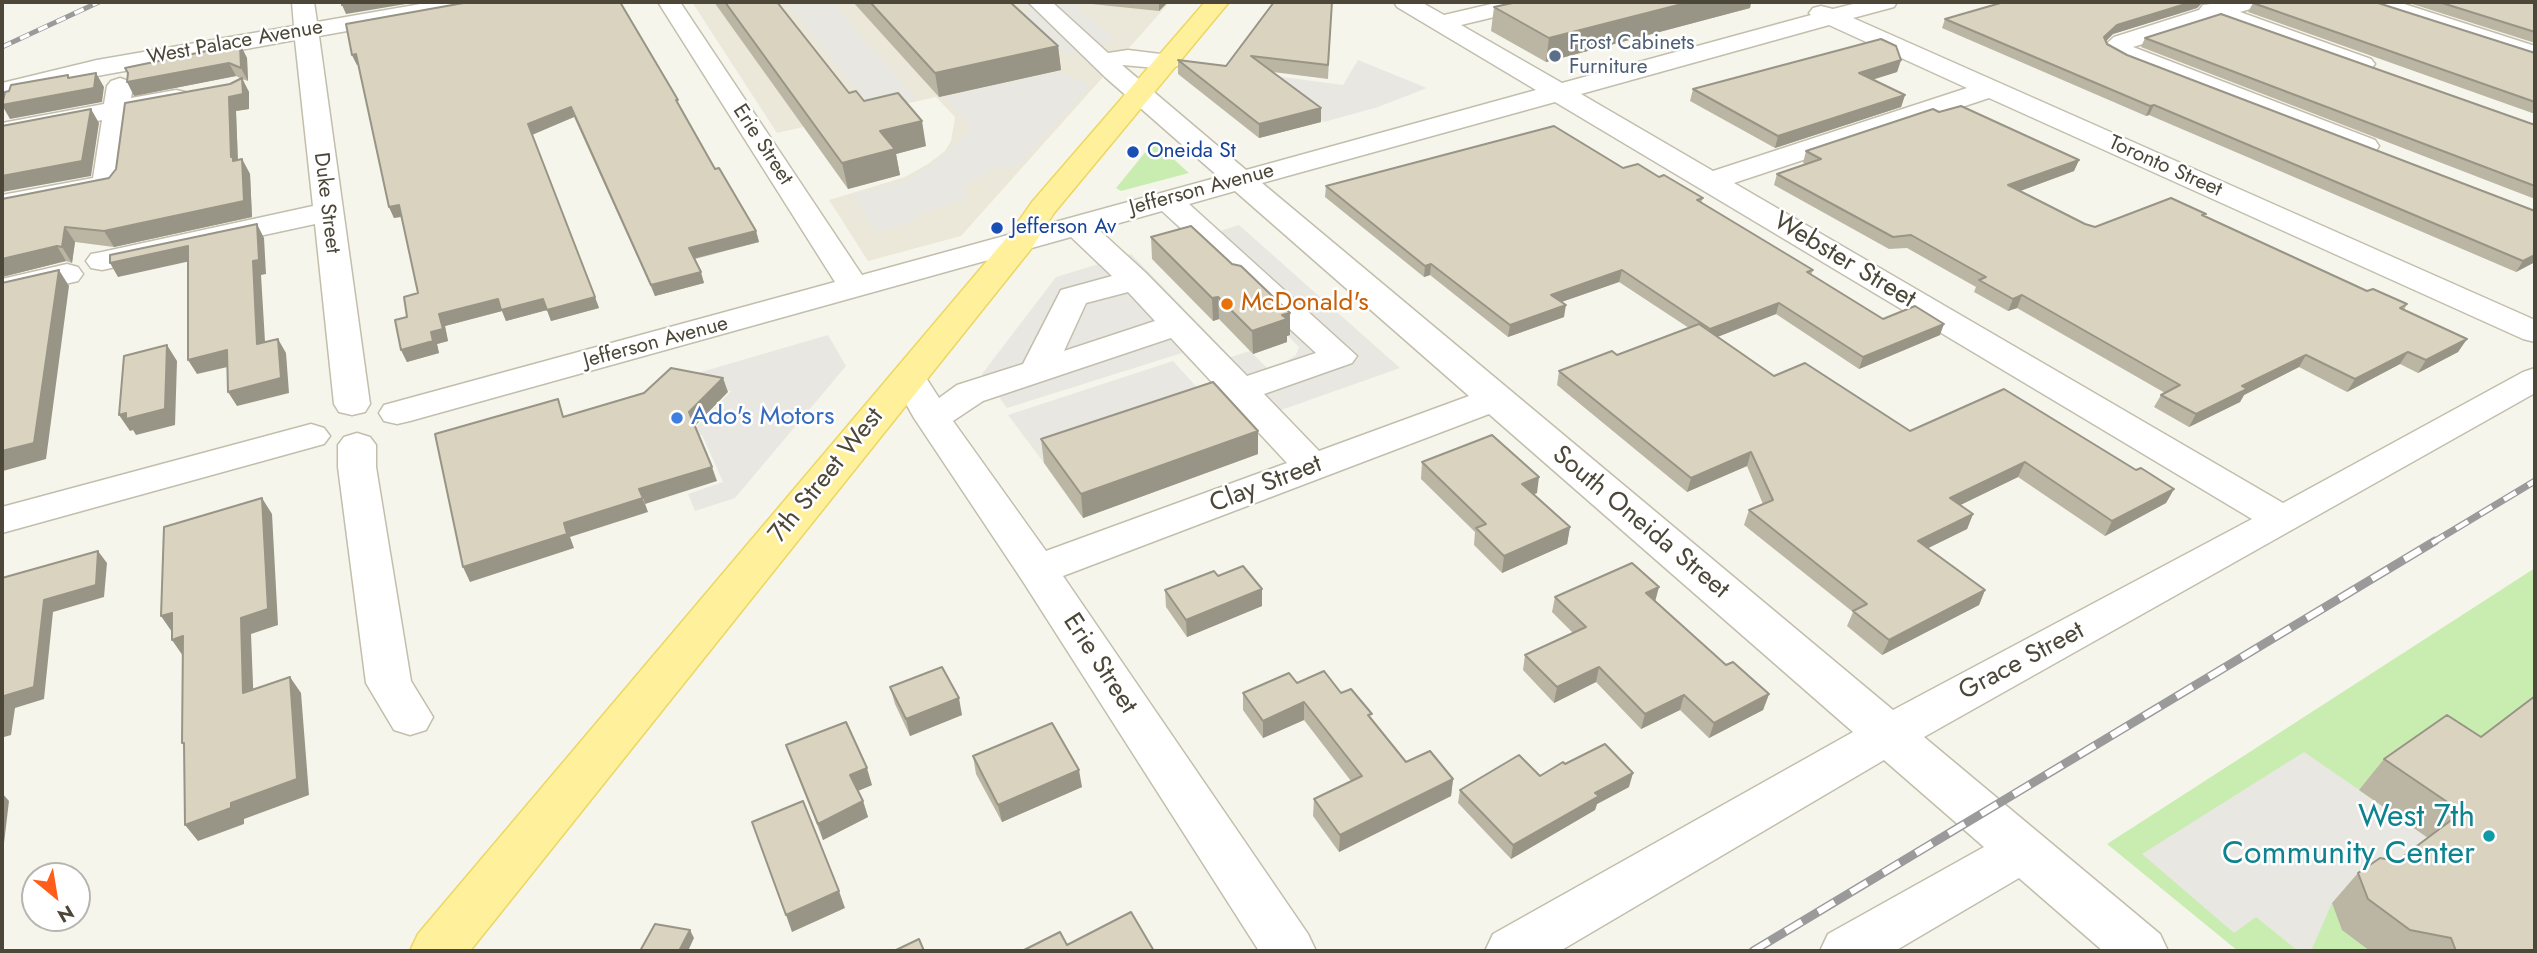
<!DOCTYPE html>
<style>
body{margin:0}
#map{position:relative;width:2537px;height:953px;overflow:hidden;background:#f6f5eb;font-family:Jost,sans-serif}
canvas{display:block}
.frame{position:absolute;inset:0;border:4px solid #4c4738;pointer-events:none}
.north{position:absolute;left:21px;top:862px;width:70px;height:70px;box-sizing:border-box;background:#fff;border:2px solid #b7b5af;border-radius:50%;rotate:150deg;font-size:19px;font-weight:700;line-height:28px;text-align:center;color:#4c4738}
.north::after{content:'';display:block;margin:auto;width:24px;height:32px;background:#ff5d19;clip-path:polygon(50% 0,100% 100%,50% 72%,0 100%)}
</style>
<div id="map">
<canvas width="2537" height="953"></canvas>
<div class="frame"></div>
<div class="north">N</div>
</div>
<script>
const ctx = document.querySelector('canvas').getContext('2d');
ctx.lineJoin = 'round';
function paint(path, color) { ctx.fillStyle = color; ctx.fill(path, 'evenodd'); }
const shape = rows => new Path2D(rows.map(r => 'M' + r).join(''));
function stroke(path, color, width, dash) { ctx.strokeStyle = color; ctx.lineWidth = width; ctx.lineCap = dash ? 'butt' : 'round'; ctx.setLineDash(dash || []); ctx.stroke(path); }
function write(font, color, halo, rows, align = 'center') {
  ctx.font = font + ' Jost,sans-serif'; ctx.lineWidth = 5; ctx.setLineDash([]); ctx.textBaseline = 'middle'; ctx.strokeStyle = halo; ctx.fillStyle = color; for (const [text, x, y, turn = 0] of rows) {
    ctx.save(); ctx.translate(x, y); ctx.rotate((+turn || 0) * Math.PI / 180); ctx.textAlign = isNaN(turn) ? turn : align; if (halo) ctx.strokeText(text, 0, 0); ctx.fillText(text, 0, 0); ctx.restore();
  }
}
paint(shape([
 [692,2,1170,2,961,236,868,261,829,200,905,177,928,164,945,151,951,141,955,117,936,97,777,133]
]), '#ebe8d9');
paint(shape([
 [1152,144,1157,144,1189,173,1121,191,1116,188],
 [2535,568,2535,951,2238,951,2107,844]
]), '#c9edb1');
paint(shape([
 [786,2,832,2,917,99,871,109],
 [1019,2,1071,2,1117,40,1099,44,1101,47,1066,55,1022,15,1032,12],
 [1358,60,1427,88,1378,107,1324,122,1260,74,1343,85],
 [1059,71,1091,85,1017,167,994,169,965,186,967,199,915,216,917,221,876,232,851,195,909,180,947,152,971,128,945,97],
 [1239,225,1400,368,1250,421,1182,353,1007,408,982,374,1056,277,1131,254,1231,357,1250,351,1267,368,1287,361,1296,355,1299,347,1191,240],
 [828,335,846,366,735,498,695,511,688,494,723,482,702,435,661,447,687,437,731,391,670,381],
 [1173,361,1213,405,1044,463,1008,415],
 [2304,752,2435,842,2332,903,2311,951,2298,951,2256,917,2234,933,2142,854]
]), '#e8e7e2');
const minor = shape([
 [292,2,314,2,317,22,432,2,482,2,478,7,470,9,319,36,370,404,365,412,352,415,339,412,334,404,315,224,102,270,91,268,86,261,91,254,102,252,313,206,295,40,97,76,2,99,2,83,97,60,294,26,292,2],
 [658,2,680,2,862,275,1219,177,1105,77,1028,2,1052,2,1108,53,1128,50,1177,56,1181,61,1177,66,1168,69,1122,65,1246,170,1536,90,1397,7,1394,2,1421,2,1444,15,1500,2,1539,2,1536,7,1461,25,1562,83,1811,15,1809,13,1813,8,1821,6,1833,9,1861,2,1897,2,1894,7,1853,18,2535,320,2535,342,2523,339,1989,98,1734,183,2283,503,2523,372,2535,368,2535,393,1924,737,2160,934,2168,951,2103,951,2019,878,1895,951,1820,951,1828,934,1984,847,1884,760,1560,951,1485,951,1493,934,1853,732,1489,414,1063,576,1308,934,1316,951,1259,951,1022,580,914,418,891,377,897,370,909,366,921,370,939,398,957,385,1023,364,1061,290,1112,276,1071,237,410,421,397,424,384,421,379,413,384,405,835,282,658,2],
 [1829,25,1967,88,1713,171,1581,94,1829,25],
 [1555,102,1699,188,2252,519,1893,710,1262,183,1555,102],
 [1235,191,1469,396,1319,451,1264,394,1352,363,1357,356,1189,204,1235,191],
 [1162,211,1316,353,1247,376,1146,273,1098,229,1162,211],
 [1128,292,1155,321,1064,351,1086,303,1128,292],
 [1171,338,1287,463,1046,551,953,421,983,401,1171,338],
 [2226,2,2260,2,2257,7,2240,12,2371,59,2375,64,2371,69,2362,72,2353,69,2217,20,2133,47,2375,140,2379,146,2375,152,2365,154,2355,152,2124,62,2106,52,2103,47,2114,37,2199,10,2203,5,2226,2],
 [2363,2,2398,2,2535,46,2535,61,2367,7,2363,2],
 [120,78,129,81,133,86,131,98,176,90,185,92,189,98,185,104,130,115,122,184,117,190,2,213,2,195,93,178,102,120,2,139,2,123,104,104,107,86,111,81,120,78],
 [67,264,78,267,83,274,78,281,2,299,2,279,67,264],
 [311,424,324,428,330,436,324,444,2,533,2,507,311,424],
 [357,433,370,437,376,445,376,467,411,681,433,717,426,730,410,735,394,730,366,683,338,467,338,445,344,437,357,433]
]);
const major = shape([
 [1205,2,1229,2,1054,213,1031,249,470,951,410,951,418,934,1009,235,1032,202,1205,2]
]);
stroke(minor, '#c3beac', 3);
stroke(major, '#edd762', 3);
paint(minor, '#fff');
paint(major, '#fff19b');
const railFar2 = shape([
 [2,47,99,2]
]);
const railFar1 = shape([
 [2432,543,2535,481]
]);
const rail = shape([
 [1753,951,2435,541]
]);
stroke(railFar2, '#9a9a9a', 5);
stroke(railFar1, '#9a9a9a', 7);
stroke(rail, '#9a9a9a', 9);
stroke(railFar2, '#fff', 3.5, [10]);
stroke(railFar1, '#fff', 4.5, [14]);
stroke(rail, '#fff', 6, [19]);
paint(shape([
 [714,2,777,2,849,93,864,101,926,146,896,154,900,175,848,189],
 [853,2,1010,2,1058,46,1061,70,939,97],
 [1072,2,1168,2,1159,11],
 [1332,2,1328,79,1273,72,1321,122,1259,138,1178,74,1178,60,1226,66],
 [1517,2,1751,2,1750,8,1546,62,1491,31,1494,7],
 [2004,2,2219,2,2203,2,2197,8,2113,34,2106,41,2107,44,2127,55,2535,262,2516,272,2149,115,2146,116,1942,28,1945,19],
 [2406,2,2535,2,2535,43],
 [2253,3,2535,53,2535,114,2248,12],
 [2145,38,2535,125,2535,199,2141,47],
 [240,44,247,58,248,81,242,79,249,92,249,109,236,111,238,160,242,159,250,174,252,217,114,247,75,242,72,263,66,261,2,277,109,178,230,84,240,78,236,76,134,96],
 [352,55,681,110,715,169,756,231,759,242,695,259,704,283,655,296,574,117,532,134,599,308,551,321,547,310,506,321,502,311,445,326,448,341,437,344,439,353,407,362,401,350,407,317,418,293,402,217,394,218,389,207,359,64,357,65],
 [1901,60,1897,72,1872,80,1905,95,1901,107,1775,148,1690,101,1693,89],
 [1939,112,2079,160,2074,171,2020,191,2085,224,2095,227,2206,214,2204,216,2367,291,2407,304,2404,310,2467,339,2458,352,2418,373,2400,364,2347,392,2299,367,2244,395,2240,402,2189,427,2154,407,2161,395,2165,393,2017,308,2008,311,1974,292,1976,287,1907,248,1889,249,1774,185,1777,174,1805,164,1803,163,1806,151],
 [1623,168,1659,177,1703,198,1701,203,1813,270,1811,275,1883,319,1940,335,1859,369,1776,314,1717,337,1774,376,1910,431,2136,470,2174,489,2166,503,2105,536,2018,477,1960,505,1973,514,1967,529,1928,548,1985,590,1979,605,1882,655,1847,626,1853,612,1744,525,1749,510,1763,504,1747,466,1687,492,1557,385,1559,371,1617,355,1689,328,1619,282,1561,302,1564,317,1508,337,1430,275,1424,277,1325,197,1326,186],
 [1151,237,1232,264,1290,313,1290,335,1287,336,1287,342,1253,354,1219,319,1213,321,1152,259],
 [1041,439,1258,454,1083,518,1044,463],
 [1422,462,1537,493,1534,494,1570,527,1567,544,1502,573,1474,545,1475,532,1421,479],
 [1218,576,1262,606,1187,637,1166,607,1165,590],
 [1555,597,1655,602,1726,665,1769,694,1763,710,1709,738,1680,710,1641,729,1596,682,1554,703,1523,670,1525,655,1573,633,1552,612],
 [1297,683,1341,693,1371,719,1406,762,1453,779,1451,796,1339,852,1313,816,1314,799,1351,781,1304,720,1263,738,1243,710,1243,693],
 [890,687,962,715,910,736,895,704],
 [2481,737,2535,951,2370,951,2342,930,2332,903,2358,873,2397,861,2428,838,2359,790,2384,759],
 [786,745,872,785,858,791,863,801,868,817,823,840],
 [973,756,1082,787,1002,822,976,774],
 [1565,764,1629,787,1597,804,1595,810,1511,859,1458,803,1460,790,1540,776]
]), '#bbb5a4');
paint(shape([
 [360,2,418,2,346,14,342,5],
 [1159,2,1168,2,1159,11],
 [1690,2,1751,2,1750,8,1546,62,1549,38],
 [2192,2,2203,2,2197,8,2113,34,2100,47,2104,37,2117,25],
 [240,44,247,58,248,81,241,68],
 [1058,46,1061,70,939,97,935,73],
 [356,54,361,64,357,65,352,55],
 [1901,60,1897,72,1855,85,1859,73],
 [229,63,236,76,134,96,127,82],
 [96,73,104,87,102,102,10,119,2,105,68,78,68,75,76,89],
 [242,78,249,92,249,109,236,111,238,166,241,171,231,157,229,97],
 [1905,95,1901,107,1775,148,1778,136],
 [2154,105,2149,115,2146,116,2150,106],
 [571,107,574,117,532,135,528,124],
 [1321,108,1321,122,1259,138,1259,124],
 [91,109,99,123,91,176,2,192,2,176],
 [922,121,926,146,896,154,900,175,848,189,842,163,880,131],
 [242,159,250,174,252,217,114,247,104,231],
 [2079,160,2074,171,2004,197,2008,185],
 [399,205,404,216,394,218,389,207],
 [257,224,264,238,266,274,261,275,266,358,257,344,253,261],
 [65,227,75,242,72,263,62,247],
 [756,231,759,242,692,259,689,248],
 [57,246,66,261,2,277,2,259],
 [188,246,195,260,118,277,110,263],
 [2535,255,2535,262,2516,272,2523,261],
 [1431,264,1430,275,1424,277,1425,266],
 [59,270,69,286,46,459,3,471,2,451],
 [1622,270,1619,282,1550,306,1551,295],
 [701,272,704,283,655,296,651,285],
 [2022,295,2017,308,2008,311,2013,299],
 [595,297,599,308,551,321,547,310,506,321,502,311,445,326,448,341,437,344,439,353,407,362,401,350,431,332,439,314,498,299],
 [1218,297,1219,319,1213,321,1212,298],
 [1779,303,1776,314,1707,341,1710,329],
 [1566,305,1564,317,1508,337,1510,325],
 [1290,313,1290,335,1287,336,1287,342,1253,354,1252,331,1282,315],
 [1944,324,1940,335,1859,369,1863,357],
 [278,339,286,353,289,393,237,406,228,392],
 [2467,339,2458,352,2418,373,2426,360],
 [167,345,177,361,175,425,136,435,133,430,130,431,119,415],
 [227,350,236,365,197,374,188,360],
 [2408,352,2400,364,2347,392,2355,379],
 [2306,355,2299,367,2244,395,2240,402,2189,427,2196,414,2242,386],
 [723,378,728,392,694,427,689,412],
 [1258,431,1258,454,1083,518,1081,494],
 [1751,452,1747,466,1687,492,1691,478],
 [2025,462,2018,477,1944,513,1950,498],
 [712,467,717,481,645,504,639,489],
 [1539,477,1537,493,1519,500,1522,484],
 [2174,489,2166,503,2105,536,2112,521],
 [262,498,272,514,278,625,251,634,254,709,243,693,241,618],
 [643,498,648,512,570,537,574,548,470,582,463,567,564,523],
 [1973,514,1967,529,1912,556,1918,541],
 [1570,527,1567,544,1502,573,1504,556],
 [98,551,107,563,104,597,53,612,44,699,15,708,11,735,4,737,2,753,2,714,4,696,44,600],
 [1659,587,1655,602,1646,593],
 [1262,589,1262,606,1187,637,1186,620],
 [1985,590,1979,605,1882,655,1889,640],
 [172,613,172,632,161,616],
 [183,636,183,656,172,640],
 [1599,667,1596,682,1554,703,1557,687],
 [290,677,301,693,309,795,244,819,244,824,198,841,185,825,231,803],
 [1769,694,1763,710,1709,738,1714,723],
 [1684,695,1680,710,1641,729,1645,714],
 [959,698,962,715,910,736,906,719],
 [1304,702,1304,720,1263,738,1263,721],
 [867,768,872,785,855,792,850,775],
 [1079,770,1082,787,1002,822,998,805],
 [1633,773,1629,787,1597,804,1595,810,1511,859,1513,845,1595,793],
 [1453,779,1451,796,1339,852,1340,835],
 [2,793,9,801,2,860],
 [863,801,868,817,823,840,818,824],
 [839,891,845,908,792,932,786,915],
 [690,930,694,938,688,951,679,951]
]), '#989486');
const building = shape([
 [342,2,360,2,342,5,342,2],
 [469,2,620,2,678,100,676,100,715,169,719,168,756,231,689,248,701,272,651,285,571,107,528,124,595,297,547,310,543,299,501,310,498,299,439,314,443,329,431,332,433,341,401,350,395,320,407,317,404,297,418,293,399,205,389,207,356,54,352,55,346,24,469,2],
 [725,2,777,2,849,93,856,91,864,101,898,93,922,121,880,131,895,149,842,163,725,2],
 [870,2,1010,2,1058,46,935,73,870,2],
 [1274,2,1332,2,1328,65,1251,56,1321,108,1259,124,1178,60,1226,66,1274,2],
 [1517,2,1690,2,1549,38,1494,7,1517,2],
 [2004,2,2192,2,2117,25,2104,37,2107,44,2127,55,2535,211,2535,255,2523,261,2154,105,2150,106,1945,19,2004,2],
 [2257,2,2375,2,2535,53,2535,102,2253,3,2257,2],
 [2439,2,2535,2,2535,32,2439,2],
 [2221,14,2535,125,2535,186,2145,38,2221,14],
 [1881,39,1896,46,1901,60,1859,73,1905,95,1778,136,1693,89,1881,39],
 [240,44,241,68,229,63,127,82,128,73,125,68,240,44],
 [96,73,94,88,2,105,5,92,9,91,11,85,68,75,68,78,96,73],
 [242,78,243,94,229,97,231,157,233,156,233,161,242,159,244,201,104,231,65,227,62,247,57,246,2,259,2,199,109,178,116,169,125,103,230,84,242,78],
 [1961,106,2079,160,2008,185,2085,224,2095,227,2171,198,2206,214,2202,215,2367,291,2373,289,2407,304,2400,308,2467,339,2426,360,2408,352,2355,379,2306,355,2242,386,2247,389,2196,414,2161,395,2180,385,2022,295,2013,299,1979,280,1986,277,1911,235,1893,237,1777,174,1821,159,1806,151,1933,109,1939,112,1961,106],
 [91,109,82,161,2,176,2,126,91,109],
 [1554,126,1623,168,1638,164,1659,177,1664,175,1703,198,1697,200,1813,270,1807,272,1883,319,1915,306,1944,324,1863,357,1779,303,1710,329,1622,270,1551,295,1566,305,1510,325,1431,264,1425,266,1326,186,1554,126],
 [257,224,259,260,253,261,257,344,278,339,281,378,228,392,227,350,188,360,188,246,110,263,110,255,257,224],
 [1191,226,1232,264,1241,266,1290,313,1282,315,1287,319,1252,331,1218,297,1212,298,1151,237,1191,226],
 [59,270,34,443,2,451,2,283,59,270],
 [1699,324,1774,376,1805,363,1910,431,2004,389,2136,470,2141,468,2174,489,2112,521,2025,462,1950,498,1973,514,1918,541,1985,590,1889,640,1853,611,1867,604,1749,510,1773,500,1751,452,1691,478,1559,371,1612,351,1617,355,1699,324],
 [167,345,165,409,126,419,126,413,119,415,124,356,167,345],
 [671,368,723,378,689,412,712,467,639,489,643,498,564,523,567,534,463,567,435,434,558,399,563,417,644,393,671,368],
 [1213,382,1258,431,1081,494,1041,439,1213,382],
 [1492,435,1539,477,1522,484,1570,527,1504,556,1476,528,1486,524,1422,462,1492,435],
 [262,498,268,609,241,618,243,693,290,677,297,779,231,803,231,808,185,825,184,743,182,743,183,636,172,640,172,613,161,616,164,527,262,498],
 [98,551,96,585,44,600,34,687,4,696,2,714,2,578,98,551],
 [1632,563,1659,587,1646,593,1726,665,1733,662,1769,694,1714,723,1684,695,1645,714,1599,667,1557,687,1525,655,1586,627,1555,597,1632,563],
 [1243,566,1262,589,1186,620,1165,590,1214,571,1218,576,1243,566],
 [942,667,959,698,906,719,890,687,942,667],
 [1324,671,1341,693,1351,689,1372,714,1368,715,1406,762,1430,751,1453,779,1340,835,1314,799,1362,776,1304,702,1263,721,1243,693,1289,673,1297,683,1324,671],
 [2535,696,2535,951,2456,951,2451,938,2410,930,2368,899,2358,873,2380,858,2397,861,2462,812,2384,759,2447,715,2481,737,2535,696],
 [846,722,867,768,850,775,863,801,818,824,786,745,846,722],
 [1052,723,1079,770,998,805,973,756,1052,723],
 [1605,744,1633,773,1595,793,1599,796,1513,845,1460,790,1519,755,1540,776,1563,762,1565,764,1605,744],
 [803,801,839,891,786,915,752,822,803,801],
 [1131,912,1154,951,1022,951,1060,932,1067,945,1131,912],
 [655,924,690,930,679,951,640,951,655,924],
 [919,939,924,951,894,951,919,939]
]);
paint(building, '#d9d3bf');
stroke(building, '#989486', 2);
for (const [x, y, r, color] of [
 [1555,56,7,"#5c6f8a"],
 [1133,152,7,"#1a4fb4"],
 [997,228,7,"#1a4fb4"],
 [1227,304,7,"#e8710a"],
 [677,418,7,"#3f7fe0"],
 [2489,836,7,"#0f9aa8"]
]) { const dot = new Path2D(); dot.arc(x, y, r, 0, 2 * Math.PI); ctx.fillStyle = color; ctx.fill(dot); stroke(dot, '#fff', 2.5); }
write('21px', '#4c4738', '#fff', [
 ["West Palace Avenue",235,43,-10],
 ["Erie Street",762,145,57],
 ["Toronto Street",2165,167,24],
 ["Jefferson Avenue",1202,190,-15],
 ["Duke Street",326,203,83],
 ["Jefferson Avenue",656,343,-15]
]);
write('21px', '#4e5e75', '#fff', [
 ["Frost Cabinets",1569,44],
 ["Furniture",1569,68]
], 'left');
write('21px', '#164399', '#fff', [
 ["Oneida St",1147,152],
 ["Jefferson Av",1011,228]
], 'left');
write('26px', '#4c4738', '#fff', [
 ["Webster Street",1844,261,31],
 ["7th Street West",827,476,-51],
 ["Clay Street",1266,485,-21],
 ["South Oneida Street",1640,523,40],
 ["Grace Street",2022,662,-28],
 ["Erie Street",1099,664,57]
]);
write('26px', '#c56008', '#fff', [
 ["McDonald's",1241,304]
], 'left');
write('26px', '#366cbe', '#fff', [
 ["Ado's Motors",691,418]
], 'left');
write('32px', '#0d838f', '#fff', [
 ["West 7th",2475,818],
 ["Community Center",2475,855]
], 'right');
</script>
